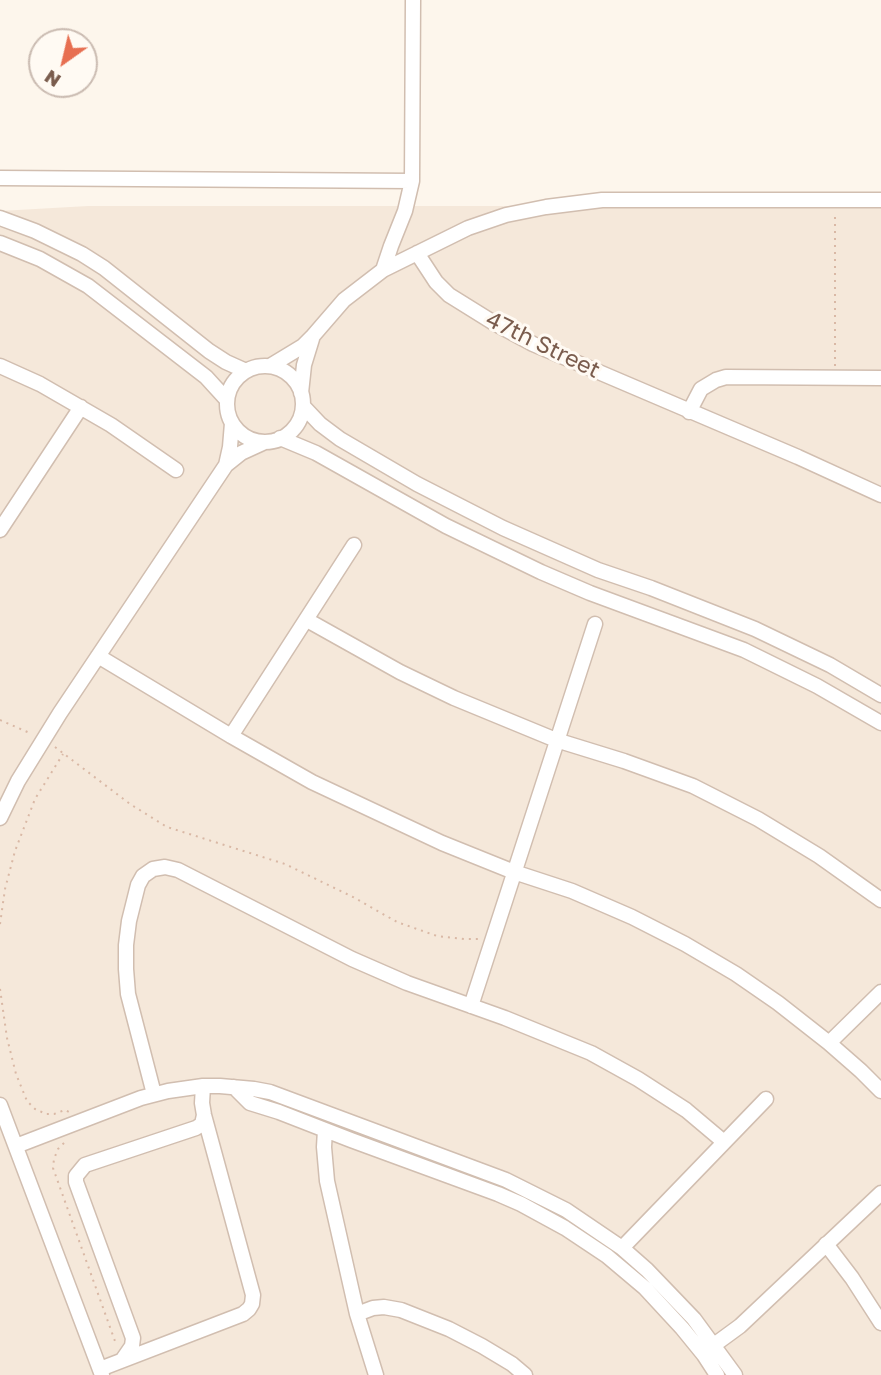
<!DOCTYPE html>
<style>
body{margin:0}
#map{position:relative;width:881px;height:1375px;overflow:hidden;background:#fdf6ec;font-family:"Golos Text",sans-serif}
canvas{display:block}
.north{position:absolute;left:28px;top:28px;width:70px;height:70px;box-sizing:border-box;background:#fffaf3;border:2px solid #cabbb1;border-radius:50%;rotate:214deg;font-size:19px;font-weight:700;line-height:28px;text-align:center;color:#7a5c4d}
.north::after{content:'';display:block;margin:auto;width:24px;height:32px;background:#e76f51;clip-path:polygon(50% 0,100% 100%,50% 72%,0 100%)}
</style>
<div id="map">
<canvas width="881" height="1375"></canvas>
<div class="north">N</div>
</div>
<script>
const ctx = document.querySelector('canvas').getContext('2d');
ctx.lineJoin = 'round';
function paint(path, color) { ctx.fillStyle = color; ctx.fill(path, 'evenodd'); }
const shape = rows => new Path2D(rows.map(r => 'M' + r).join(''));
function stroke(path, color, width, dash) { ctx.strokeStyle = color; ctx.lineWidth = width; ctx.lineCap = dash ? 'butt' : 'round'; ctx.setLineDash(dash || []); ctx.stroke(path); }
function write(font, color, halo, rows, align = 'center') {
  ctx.font = font + ' "Golos Text",sans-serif'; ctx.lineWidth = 6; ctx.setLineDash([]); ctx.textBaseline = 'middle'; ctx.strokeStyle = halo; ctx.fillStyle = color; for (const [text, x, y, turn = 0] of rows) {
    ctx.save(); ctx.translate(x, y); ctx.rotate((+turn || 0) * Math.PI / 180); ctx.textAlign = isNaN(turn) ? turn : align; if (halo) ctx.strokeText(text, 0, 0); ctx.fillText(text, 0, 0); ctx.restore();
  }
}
paint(shape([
 [88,206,881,206,881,1375,0,1375,0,211]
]), '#f5e8da');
const minor = shape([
 [0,178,412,181],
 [0,218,35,231,82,254,104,268,209,351,226,362,246,371],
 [0,243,40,259,88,286,206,377,227,400],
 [417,253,436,282,449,295,494,323,533,344,798,457,881,495],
 [383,270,391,246,405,211,412,181,413,0],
 [0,366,40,384,111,425,176,470],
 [270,366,303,346,312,337,344,300,383,270,468,228,506,215,546,207,602,200,881,200],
 '227 404a38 38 0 1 1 76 0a38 38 0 1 1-76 0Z',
 [301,393,304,365,312,339],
 [303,406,320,424,340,439,417,484,503,528,598,570,651,588,755,629,830,665,881,695],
 [689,412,701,389,716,380,726,377,881,378],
 [280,438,316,453,446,526,541,572,590,593,744,650,817,686,881,723],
 [226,465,230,447,232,423],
 [0,530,81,407],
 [307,620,400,672,454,698,556,740,624,761,693,786,758,819,819,856,881,900],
 [98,656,231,736,312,782,442,843,514,872,572,891,632,917,685,944,736,974,778,1003,829,1043,861,1071,881,1091],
 [231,736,354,545],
 [0,818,18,781,60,713,226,465,241,453,265,442],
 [471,1006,595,624],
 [829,1043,881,992],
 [234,1087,250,1103,279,1112,351,1140,498,1194,521,1204,565,1228,607,1256,645,1288,682,1328,704,1355,717,1375],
 [154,1094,128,994,126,969,126,945,129,921,138,885,143,876,153,869,165,867,178,870,352,959,407,983,505,1018,591,1053,638,1079,686,1110,724,1142],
 [0,1105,102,1375],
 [325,1130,324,1147,327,1181,357,1314,376,1375],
 [16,1146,141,1098,168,1091,203,1086,220,1086,254,1089,270,1092,506,1180,566,1210,622,1248,647,1270,694,1319,735,1375],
 [826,1244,852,1278,881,1323],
 [622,1248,766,1099],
 [357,1314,373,1308,384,1307,401,1310,449,1329,482,1346,512,1364,525,1375],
 [714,1345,740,1326,881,1193],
 [123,1359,132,1346,133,1338,76,1182,76,1176,85,1165,196,1128,202,1124,204,1115],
 [100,1369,243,1314,249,1309,252,1304,253,1295,204,1115,202,1103,203,1086]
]);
stroke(minor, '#d1beb0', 17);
stroke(shape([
 [835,366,835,214],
 [0,720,32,734],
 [55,747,130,804,167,827,285,864,353,897,397,922,437,936,464,939,478,939],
 [0,924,5,889,15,851,35,799,63,754],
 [0,989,7,1038,16,1074,27,1101,35,1109,46,1114,54,1114,65,1110,69,1112],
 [64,1143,58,1149,54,1159,53,1168,116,1344]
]), '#d9b8a5', 2, [2, 5]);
stroke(minor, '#fff', 14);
write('23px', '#7a5c4d', '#fffaf3', [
 ["47th Street",543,345,26]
]);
</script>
